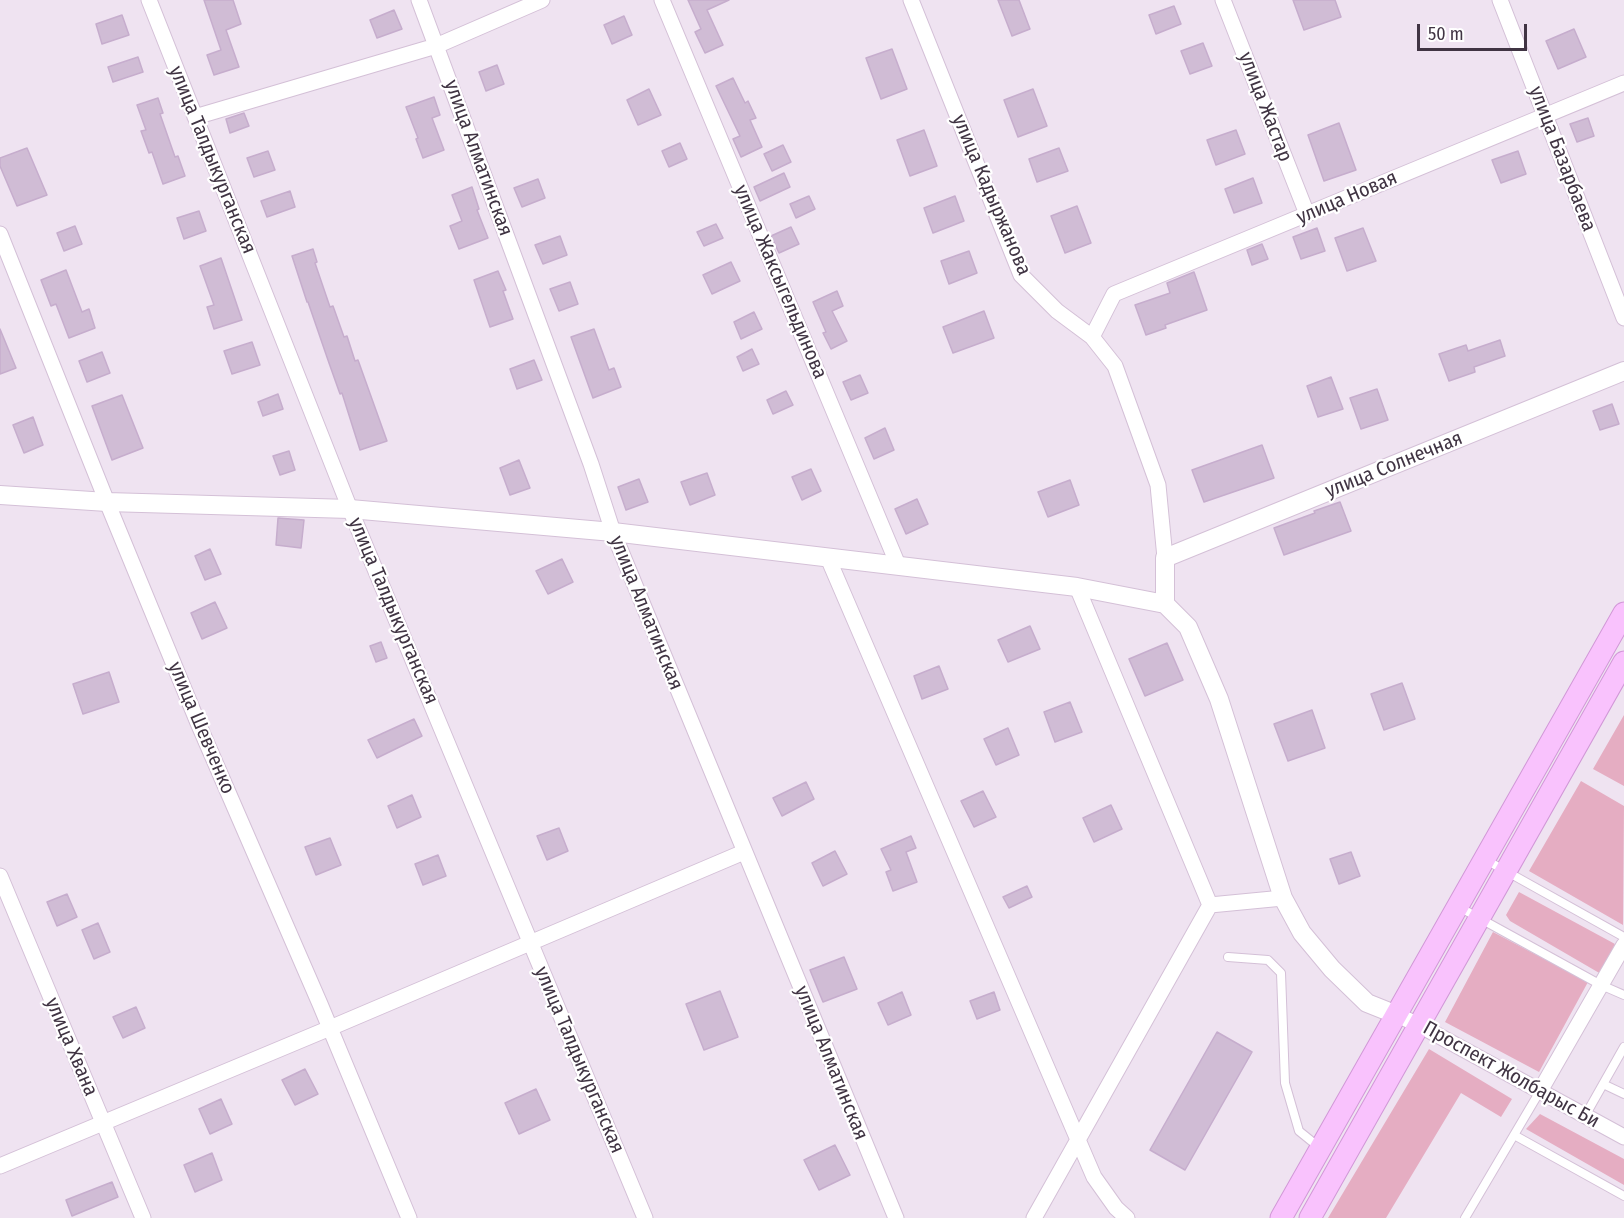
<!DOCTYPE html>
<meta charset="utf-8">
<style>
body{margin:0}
#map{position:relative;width:1624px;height:1218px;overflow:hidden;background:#efe3f1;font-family:"Fira Sans Condensed",sans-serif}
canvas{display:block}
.scale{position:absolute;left:1417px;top:24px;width:110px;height:27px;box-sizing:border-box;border:3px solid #403443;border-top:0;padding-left:8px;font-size:18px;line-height:21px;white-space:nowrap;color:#403443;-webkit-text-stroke:4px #fff;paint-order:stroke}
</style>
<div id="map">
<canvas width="1624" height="1218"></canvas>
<div class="scale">50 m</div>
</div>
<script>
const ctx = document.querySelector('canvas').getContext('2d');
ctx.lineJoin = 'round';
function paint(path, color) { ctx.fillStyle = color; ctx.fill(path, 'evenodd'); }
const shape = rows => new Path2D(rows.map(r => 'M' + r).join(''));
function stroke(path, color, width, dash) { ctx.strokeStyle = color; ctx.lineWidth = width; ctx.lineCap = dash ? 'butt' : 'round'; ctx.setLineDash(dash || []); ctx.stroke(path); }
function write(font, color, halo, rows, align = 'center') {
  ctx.font = font + ' "Fira Sans Condensed",sans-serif'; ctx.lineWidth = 4.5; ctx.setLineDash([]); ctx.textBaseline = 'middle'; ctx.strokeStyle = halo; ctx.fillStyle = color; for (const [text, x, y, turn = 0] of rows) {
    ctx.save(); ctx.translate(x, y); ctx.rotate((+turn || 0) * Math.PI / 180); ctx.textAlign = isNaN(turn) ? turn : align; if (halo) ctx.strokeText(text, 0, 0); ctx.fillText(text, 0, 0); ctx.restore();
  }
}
paint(shape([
 [1624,715,1624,786,1593,769],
 [1581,781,1624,806,1623,925,1529,871],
 [1519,892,1615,944,1601,974,1510,921,1506,915],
 [1493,932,1588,982,1539,1072,1445,1022],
 [1429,1049,1512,1099,1501,1117,1461,1093,1386,1218,1328,1218],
 [1540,1114,1624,1159,1624,1185,1526,1129]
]), '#e5adc2');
const building = shape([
 [204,0,233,0,241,24,226,30,239,67,214,75,207,55,221,50,204,0],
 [688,0,729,0,707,10,723,45,705,53,695,32,701,29,688,0],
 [998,0,1019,0,1030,29,1012,36,998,0],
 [1293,0,1335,0,1341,17,1304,30,1293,0],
 [1174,6,1181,24,1156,34,1149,15,1174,6],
 [394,10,402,29,377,38,370,20,394,10],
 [122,15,129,35,102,44,96,24,122,15],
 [624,16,632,35,612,44,604,25,624,16],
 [1574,29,1586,57,1558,69,1546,41,1574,29],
 [1203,43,1212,66,1190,74,1181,51,1203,43],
 [892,49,907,89,881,99,866,58,892,49],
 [138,57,143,72,113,82,108,67,138,57],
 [497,65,504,84,486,91,479,72,497,65],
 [733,78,745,103,748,101,756,118,750,120,762,147,741,157,733,139,740,136,716,86,733,78],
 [649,89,661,115,638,125,627,100,649,89],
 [1033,89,1047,126,1018,137,1004,100,1033,89],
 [434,97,440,115,432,118,444,150,423,158,416,139,418,138,406,107,434,97],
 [158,98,163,113,160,114,175,157,178,156,185,176,163,184,152,152,149,153,141,131,146,130,137,105,158,98],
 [244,113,249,126,230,133,226,119,244,113],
 [1588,118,1594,136,1577,142,1570,124,1588,118],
 [1339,123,1356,170,1324,181,1308,135,1339,123],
 [924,130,937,166,910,176,897,140,924,130],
 [1236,130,1245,154,1216,165,1207,140,1236,130],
 [680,143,687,159,669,167,662,151,680,143],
 [783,145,791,162,772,171,764,154,783,145],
 [27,148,47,195,17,206,0,166,0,158,27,148],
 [1059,148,1068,171,1037,182,1029,159,1059,148],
 [268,151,275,170,254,177,247,158,268,151],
 [1518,151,1526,174,1501,183,1492,160,1518,151],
 [784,173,790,187,760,201,754,187,784,173],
 [1253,178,1262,203,1234,213,1225,189,1253,178],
 [538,179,545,198,522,207,514,188,538,179],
 [472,187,479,209,477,210,488,238,459,249,450,226,462,221,452,195,472,187],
 [290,191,295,207,267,217,261,201,290,191],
 [809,196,815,209,796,218,790,204,809,196],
 [955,196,964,221,933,233,924,208,955,196],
 [1077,206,1091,243,1065,253,1051,216,1077,206],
 [199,211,206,231,184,239,177,218,199,211],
 [716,224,723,238,704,246,697,232,716,224],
 [75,226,82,244,64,251,57,233,75,226],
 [791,227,799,244,779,253,771,236,791,227],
 [1317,228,1325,251,1301,259,1293,237,1317,228],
 [1363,228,1376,261,1347,271,1335,238,1363,228],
 [560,236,567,255,543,264,535,245,560,236],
 [1262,244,1268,259,1252,265,1247,250,1262,244],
 [313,249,317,262,315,263,330,307,333,306,344,337,347,336,355,361,358,360,387,441,360,450,342,393,340,394,329,363,308,302,307,302,292,256,313,249],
 [969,251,977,273,949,284,941,261,969,251],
 [221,258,242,320,214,329,207,307,214,305,200,266,221,258],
 [731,262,740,281,712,294,703,275,731,262],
 [66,270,82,312,89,309,95,328,69,338,56,304,51,306,41,280,66,270],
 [498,271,506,290,503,291,513,319,490,327,474,280,498,271],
 [1194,272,1207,310,1165,325,1166,328,1146,335,1135,305,1170,293,1167,283,1194,272],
 [570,282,578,304,559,311,550,289,570,282],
 [837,291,843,306,832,311,847,341,831,349,823,333,826,332,813,302,837,291],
 [984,311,994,338,953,353,943,327,984,311],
 [754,312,762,329,741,339,734,322,754,312],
 [0,329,16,368,0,374,0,329],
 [594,329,609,370,614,368,621,387,593,398,571,337,594,329],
 [1500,340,1505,356,1474,367,1475,372,1449,381,1439,354,1466,345,1468,351,1500,340],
 [252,342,260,365,232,374,224,351,252,342],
 [752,349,759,364,743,371,737,357,752,349],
 [102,352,110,373,87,382,79,361,102,352],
 [534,360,542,380,517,389,510,369,534,360],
 [860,375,868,393,851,400,843,382,860,375],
 [1331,377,1343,409,1318,417,1307,386,1331,377],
 [1377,389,1388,420,1361,429,1350,398,1377,389],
 [786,391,793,405,773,414,767,400,786,391],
 [278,394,283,409,263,416,258,402,278,394],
 [122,395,143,448,112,460,92,406,122,395],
 [1612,404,1619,424,1600,430,1593,411,1612,404],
 [33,417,43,445,24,453,13,425,33,417],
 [885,428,894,450,874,459,865,438,885,428],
 [1262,445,1274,478,1204,502,1192,470,1262,445],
 [289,451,295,470,280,475,273,456,289,451],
 [519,460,530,488,510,495,500,468,519,460],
 [811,469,821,491,802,500,792,477,811,469],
 [707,473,715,495,690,505,681,482,707,473],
 [639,479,648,502,626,510,618,487,639,479],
 [1070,480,1079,505,1048,517,1038,492,1070,480],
 [917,499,928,524,906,534,895,509,917,499],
 [1340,502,1351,531,1284,555,1274,528,1315,513,1314,511,1340,502],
 [278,518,304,520,301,548,276,545,278,518],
 [210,549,221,574,205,580,195,556,210,549],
 [562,559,573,582,548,594,536,571,562,559],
 [215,602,227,628,202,639,191,613,215,602],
 [1030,626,1040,649,1008,662,998,640,1030,626],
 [381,642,387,658,376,662,370,646,381,642],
 [1167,643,1183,680,1145,696,1129,659,1167,643],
 [939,666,948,689,922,699,914,676,939,666],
 [109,672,119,702,83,714,73,684,109,672],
 [1402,683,1415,719,1384,730,1371,694,1402,683],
 [1070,702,1082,732,1055,742,1044,712,1070,702],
 [1312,710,1325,748,1288,761,1274,724,1312,710],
 [414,719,422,736,377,758,368,740,414,719],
 [1008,728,1019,755,996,765,984,739,1008,728],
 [806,782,814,799,782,816,773,798,806,782],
 [983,791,996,817,974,827,961,801,983,791],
 [412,795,421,817,397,828,388,806,412,795],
 [1111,805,1122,829,1094,842,1083,818,1111,805],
 [559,828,568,851,547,860,537,836,559,828],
 [911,836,916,848,906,852,917,882,893,891,886,872,891,870,881,849,911,836],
 [330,838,341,865,316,875,305,847,330,838],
 [835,851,847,874,823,886,812,863,835,851],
 [1351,852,1360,876,1339,884,1330,859,1351,852],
 [438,855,446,876,423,885,415,864,438,855],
 [1027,886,1032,897,1009,908,1003,897,1027,886],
 [67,894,77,917,57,926,47,902,67,894],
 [98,923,110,952,94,959,82,930,98,923],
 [844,957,857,989,823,1002,810,970,844,957],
 [720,991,738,1037,704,1050,686,1004,720,991],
 [902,992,911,1015,888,1025,878,1003,902,992],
 [994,992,1000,1010,977,1019,970,1001,994,992],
 [136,1007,145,1028,123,1038,113,1017,136,1007],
 [1217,1032,1252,1052,1185,1170,1150,1150,1217,1032],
 [305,1069,318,1094,295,1105,282,1080,305,1069],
 [536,1089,550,1120,519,1134,505,1103,536,1089],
 [221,1099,232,1124,210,1134,199,1109,221,1099],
 [835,1145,850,1175,819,1190,804,1160,835,1145],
 [212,1153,222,1180,195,1192,184,1165,212,1153],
 [112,1182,118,1197,72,1216,66,1200,112,1182]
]);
paint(building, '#d0bcd5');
stroke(building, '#c6adcd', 1.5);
const service = shape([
 [1486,860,1624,937],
 [1459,907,1601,985,1624,995],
 [1228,957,1268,960,1281,973,1285,1083,1299,1131,1320,1148],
 [1603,1084,1624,1094],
 [1585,1116,1624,1047],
 [1514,1135,1624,1196],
 [1465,1218,1540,1091]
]);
const minor = shape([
 [149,0,350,509,645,1218],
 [419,0,591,464,613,532,896,1218],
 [662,0,898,565],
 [911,0,1021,275,1057,311,1092,337,1115,366,1158,485,1165,558],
 [1223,0,1307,214],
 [1500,0,1624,318],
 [195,117,436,46,542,0],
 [0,234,107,502,198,723,320,1004,409,1218],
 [1092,337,1114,294,1624,83],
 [828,558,1094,1177,1116,1208,1127,1218],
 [1077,587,1210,905,1283,898],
 [0,876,143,1218],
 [1397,1015,1419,1025,1624,1137],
 [1540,1091,1624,945],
 [0,1166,330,1028,744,852],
 [1034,1218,1210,905]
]);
const tertiary = shape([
 [0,495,107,502,350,509,613,532,1077,587,1165,604,1188,627,1219,699,1283,898,1302,933,1332,969,1367,1003,1397,1015],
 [1165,604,1165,558,1624,371]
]);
const secondary = shape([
 [1281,1218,1624,613],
 [1310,1218,1624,662]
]);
stroke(service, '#d4c0d7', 10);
stroke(minor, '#d4c0d7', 17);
stroke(tertiary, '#d4c0d7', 20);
stroke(secondary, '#d198d7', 23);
stroke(service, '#fff', 8);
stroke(minor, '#fff', 15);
stroke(tertiary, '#fff', 18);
stroke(secondary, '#f9c2fd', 21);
write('20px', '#403443', '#fff', [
 ["улица Жастар",1265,107,69],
 ["улица Алматинская",478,158,70],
 ["улица Базарбаева",1562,159,69],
 ["улица Талдыкурганская",212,160,68],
 ["улица Кадыржанова",991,195,67],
 ["улица Новая",1347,198,-23],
 ["улица Жаксыгельдинова",780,282,67],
 ["улица Солнечная",1394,465,-22],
 ["улица Талдыкурганская",393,611,67],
 ["улица Алматинская",646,613,68],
 ["улица Шевченко",201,728,67],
 ["улица Хвана",71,1047,67],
 ["улица Талдыкурганская",579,1060,67],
 ["улица Алматинская",831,1063,68],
 ["Проспект Жолбарыс Би",1511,1075,29]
]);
</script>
